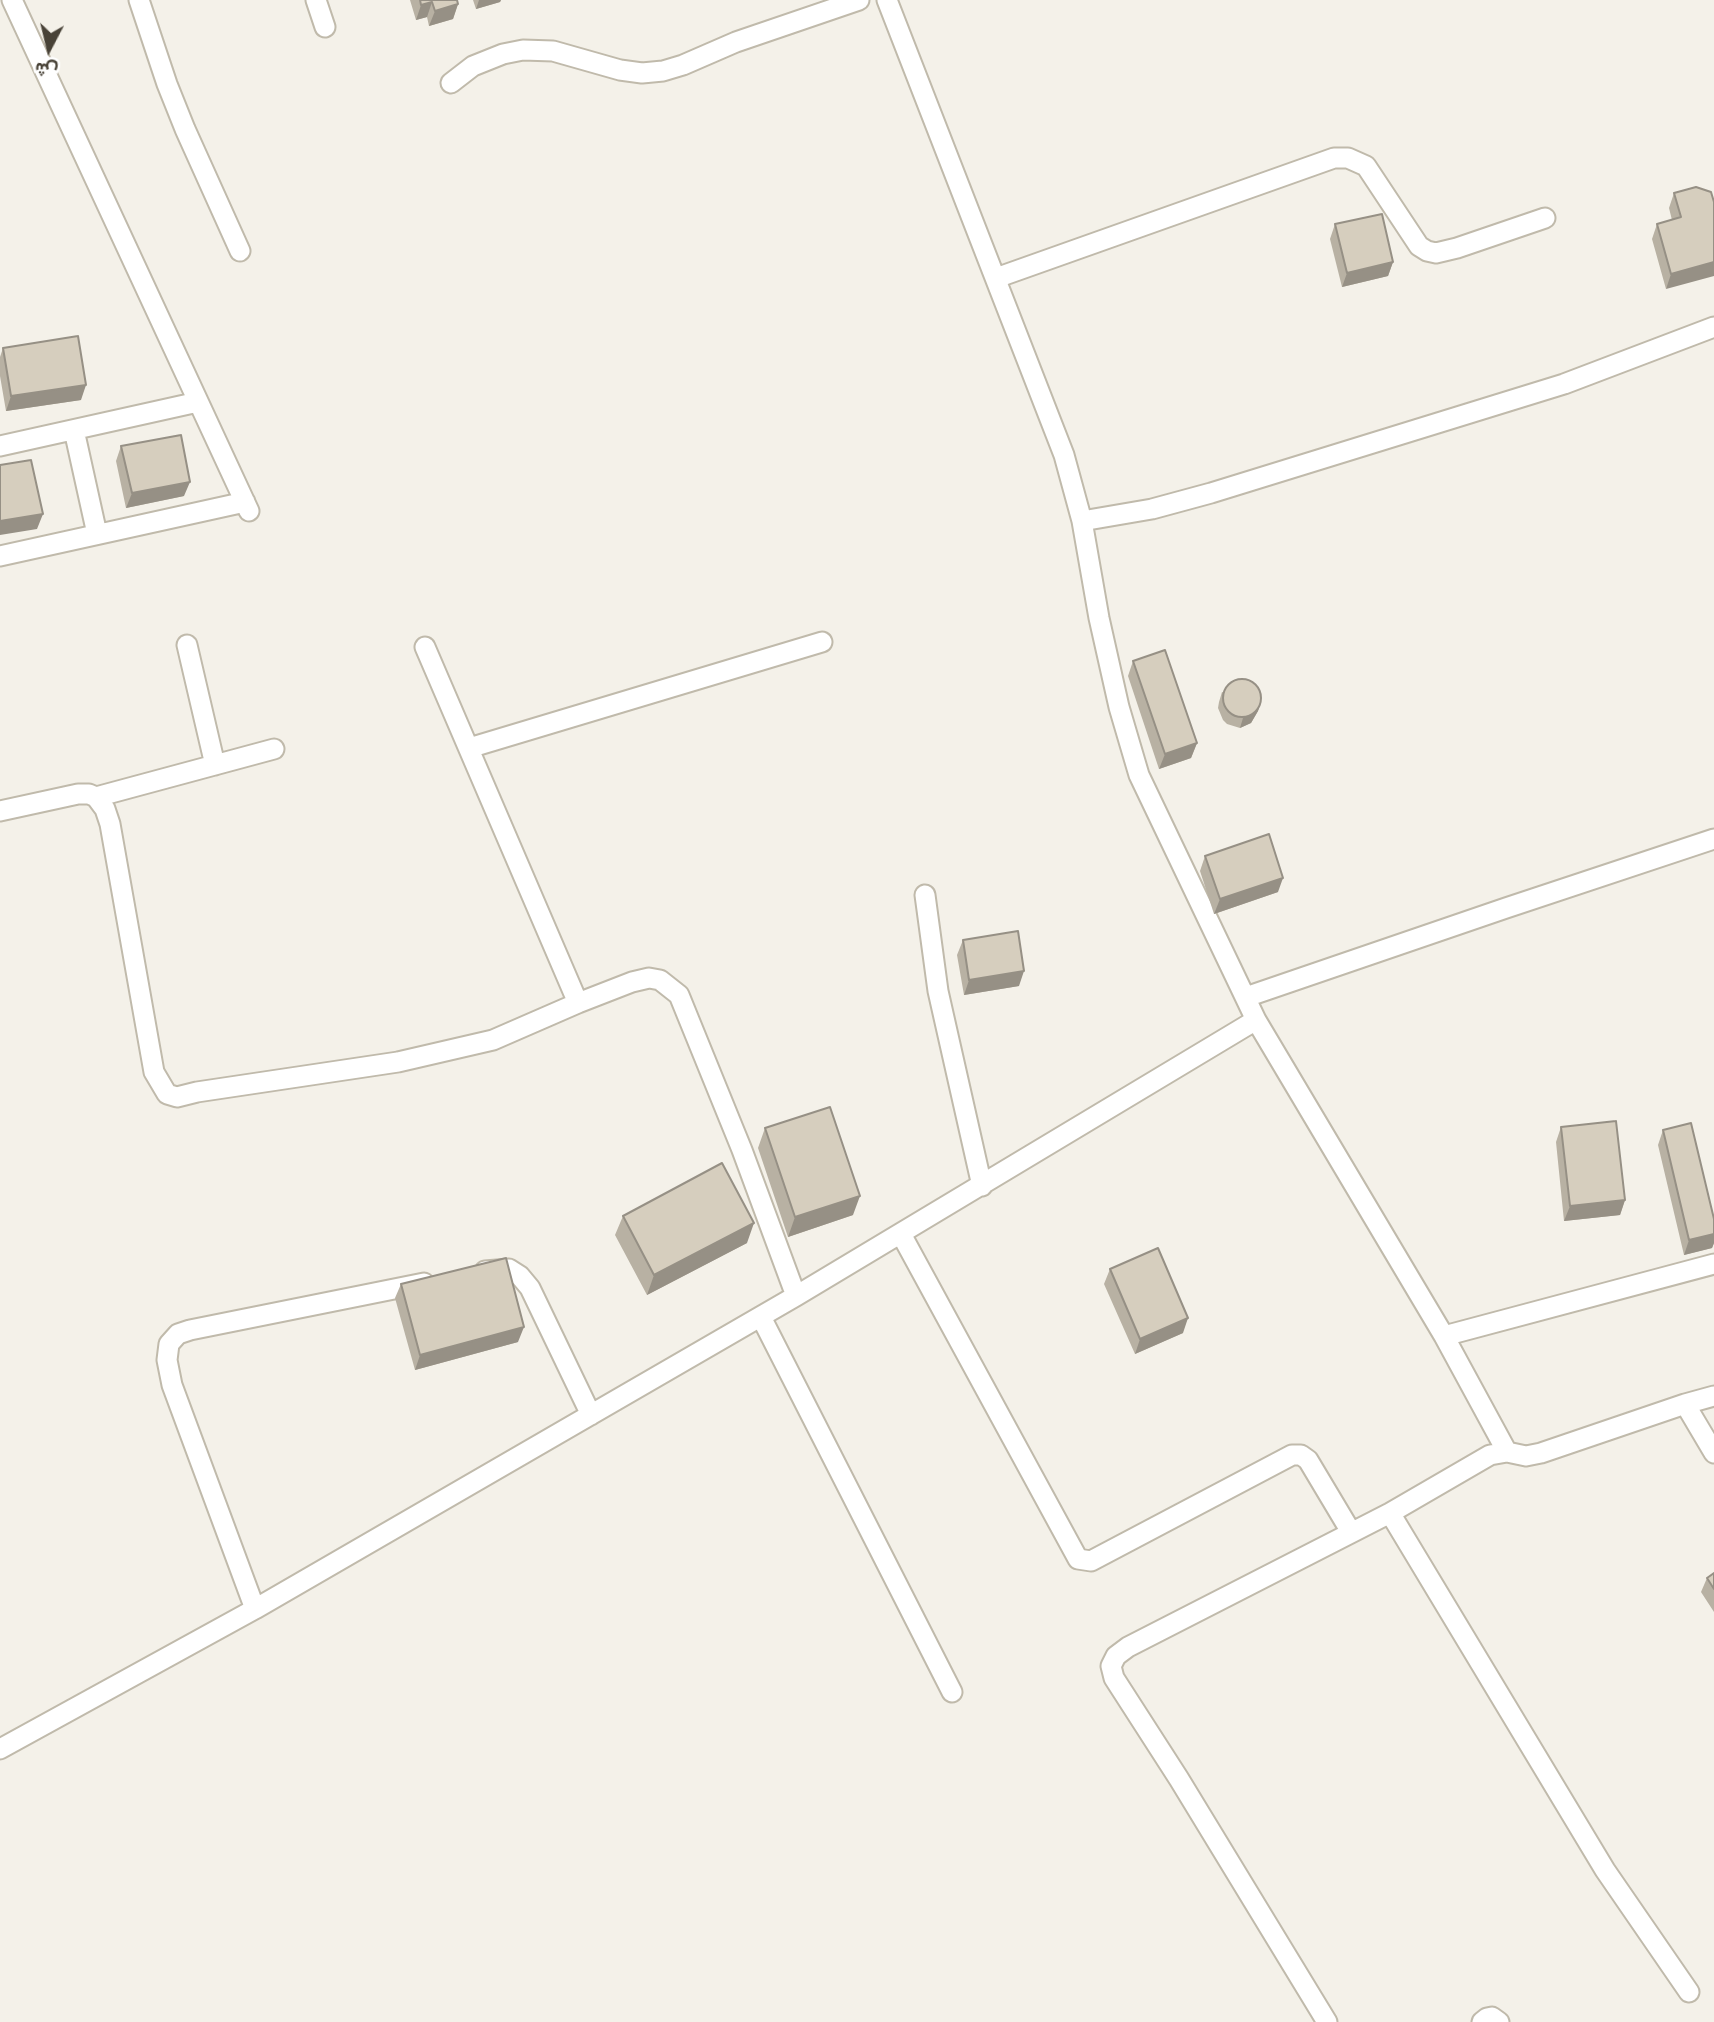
<!DOCTYPE html>
<meta charset="utf-8">
<style>
body{margin:0}
#map{position:relative;width:1714px;height:2022px;overflow:hidden;background:#f4f1e9;font-family:Poppins,Vazirmatn,sans-serif}
canvas{display:block}
.north{position:absolute;left:14px;top:14px;width:70px;height:70px;-webkit-text-stroke:5px #fff;paint-order:stroke;rotate:187deg;font-size:19px;font-weight:700;line-height:28px;text-align:center;color:#484237}
.north::after{content:'';display:block;margin:auto;width:24px;height:32px;background:#484237;clip-path:polygon(50% 0,100% 100%,50% 72%,0 100%)}
</style>
<div id="map">
<canvas width="1714" height="2022"></canvas>
<div class="north">ش</div>
</div>
<script>
const ctx = document.querySelector('canvas').getContext('2d');
ctx.lineJoin = 'round';
const shape = rows => new Path2D(rows.map(r => 'M' + r).join(''));
function stroke(path, color, width, dash) { ctx.strokeStyle = color; ctx.lineWidth = width; ctx.lineCap = dash ? 'butt' : 'round'; ctx.setLineDash(dash || []); ctx.stroke(path); }
function paint(path, color) { ctx.fillStyle = color; ctx.fill(path, 'evenodd'); }
const street = shape([
 [12,0,249,511],
 [139,0,167,84,185,129,240,251],
 [316,0,325,27],
 [887,0,1064,455,1082,521,1099,618,1119,707,1139,775,1256,1020,1444,1336,1507,1452],
 [451,83,473,66,503,54,523,50,553,51,620,70,642,73,663,71,683,65,736,42,859,0],
 [996,278,1334,158,1348,158,1366,166,1419,246,1427,251,1436,253,1457,248,1545,218],
 [74,430,97,534],
 [0,446,198,402],
 [1082,521,1152,509,1211,493,1564,384,1714,327],
 [0,556,245,502],
 [187,645,215,765],
 [425,647,578,1003],
 [469,748,822,642],
 [96,797,274,749],
 [0,811,78,794,89,794,96,797,105,809,110,824,154,1072,167,1094,177,1097,197,1092,398,1062,493,1040,578,1003,632,982,649,978,660,980,679,995,742,1150,796,1296],
 [925,895,938,991,982,1186],
 [1246,997,1506,908,1714,839],
 [901,1234,1078,1559,1091,1561,1292,1455,1301,1455,1308,1460,1351,1532],
 [485,1271,509,1269,520,1276,530,1288,591,1415],
 [761,1317,952,1692],
 [1444,1336,1714,1264],
 [1685,1404,1714,1453],
 [1390,1513,1605,1870,1689,1992],
 [255,1609,172,1385,167,1360,169,1344,178,1334,190,1330,424,1283],
 [0,1749,255,1609,796,1296,1256,1020],
 [1327,2022,1179,1779,1114,1678,1111,1666,1116,1656,1128,1647,1390,1513,1490,1455,1507,1452,1526,1456,1541,1453,1685,1404,1714,1396],
 [1482,2022,1487,2018,1492,2017,1499,2022]
]);
stroke(street, '#c0baab', 23);
stroke(street, '#fff', 19);
paint(shape([
 [410,0,457,0,458,4,453,19,429,26,427,17,416,20],
 [473,0,501,0,500,2,476,9],
 [1674,193,1714,202,1666,289,1652,239,1657,224,1672,220,1669,208],
 [1335,224,1393,262,1388,276,1342,287,1330,239],
 [3,348,81,400,6,411,0,376,0,357],
 [121,446,184,496,126,508,116,461],
 [1133,661,1197,743,1191,758,1159,769,1128,676],
 [1222,692,1261,701,1258,711,1251,723,1240,728,1227,724,1223,720,1218,708,1219,702],
 [1205,856,1278,892,1214,914,1200,871],
 [963,940,1019,986,964,995,957,955],
 [1561,1127,1625,1200,1620,1215,1564,1221,1556,1142],
 [765,1128,853,1215,788,1237,758,1148],
 [1663,1130,1714,1234,1714,1243,1712,1248,1684,1255,1658,1145],
 [623,1216,747,1243,647,1295,615,1235],
 [1110,1269,1183,1333,1135,1354,1104,1284],
 [401,1284,518,1342,415,1370,395,1298],
 [1714,1573,1714,1612,1701,1592,1707,1578]
]), '#b8b1a3');
paint(shape([
 [479,0,501,0,500,2,476,9],
 [432,2,427,17,416,20,421,5],
 [458,4,453,19,429,26,435,11],
 [1393,262,1388,276,1342,287,1347,273],
 [1714,262,1714,276,1666,289,1671,274],
 [86,385,81,400,6,411,11,396],
 [190,482,184,496,126,508,132,493],
 [43,514,37,529,0,535,0,521],
 [1261,701,1258,711,1251,723,1240,728,1243,718],
 [1197,743,1191,758,1159,769,1165,754],
 [1283,878,1278,892,1214,914,1220,899],
 [1024,971,1019,986,964,995,969,980],
 [860,1196,853,1215,788,1237,795,1217],
 [1625,1200,1620,1215,1564,1221,1570,1206],
 [754,1223,747,1243,647,1295,654,1275],
 [1714,1234,1714,1243,1712,1248,1684,1255,1689,1240],
 [1188,1318,1183,1333,1135,1354,1140,1339],
 [524,1327,518,1342,415,1370,420,1355]
]), '#969085');
const building = shape([
 [420,0,457,0,458,4,435,11,432,2,421,5,420,0],
 [1696,187,1711,192,1714,202,1714,262,1671,274,1657,224,1681,217,1674,193,1696,187],
 [1382,214,1393,262,1347,273,1335,224,1382,214],
 [78,336,86,385,11,396,3,348,78,336],
 [181,435,190,482,132,493,121,446,181,435],
 [31,460,43,514,0,521,0,465,31,460],
 [1165,650,1197,743,1165,754,1133,661,1165,650],
 '1223 698a19 19 0 1 1 38 0a19 19 0 1 1-38 0Z',
 [1269,834,1283,878,1220,899,1205,856,1269,834],
 [1018,931,1024,971,969,980,963,940,1018,931],
 [830,1107,860,1196,795,1217,765,1128,830,1107],
 [1616,1121,1625,1200,1570,1206,1561,1127,1616,1121],
 [1691,1123,1714,1219,1714,1234,1689,1240,1663,1130,1691,1123],
 [722,1163,754,1223,654,1275,623,1216,722,1163],
 [1158,1248,1188,1318,1140,1339,1110,1269,1158,1248],
 [506,1258,524,1327,420,1355,401,1284,506,1258],
 [1714,1573,1714,1589,1707,1578,1714,1573]
]);
paint(building, '#d6cebe');
stroke(building, '#969085', 2);
</script>
